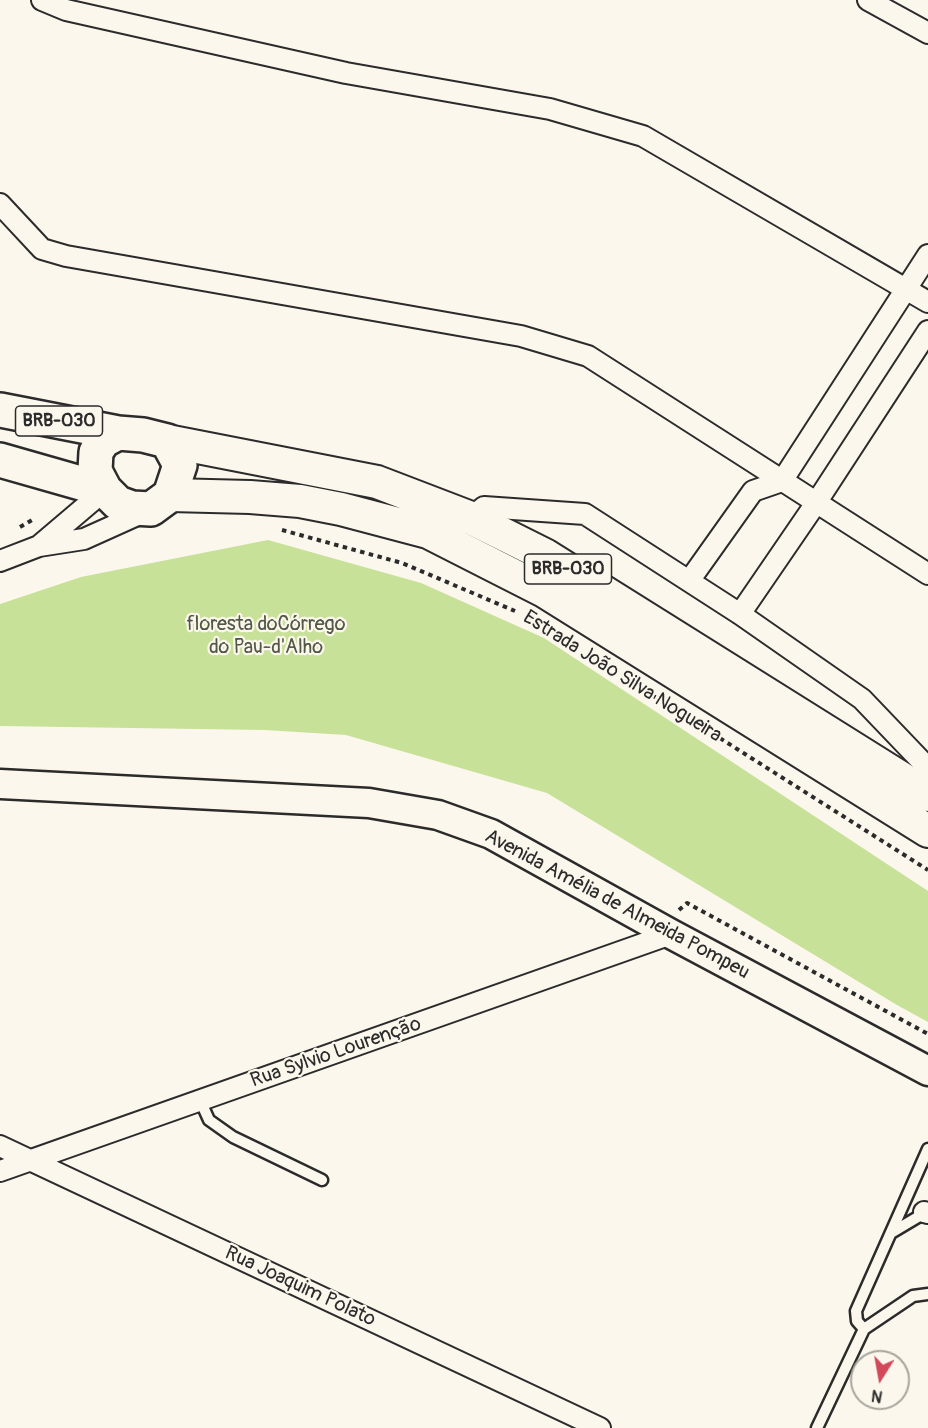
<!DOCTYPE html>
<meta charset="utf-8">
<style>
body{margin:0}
#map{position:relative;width:928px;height:1428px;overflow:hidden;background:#fbf7ec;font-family:Pangolin,sans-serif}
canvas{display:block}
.north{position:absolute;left:850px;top:1350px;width:60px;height:60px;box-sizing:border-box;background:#fbf7ec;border:2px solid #a8a59f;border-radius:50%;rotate:191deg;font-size:16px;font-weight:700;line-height:24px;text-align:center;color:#2b2b2b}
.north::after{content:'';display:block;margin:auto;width:21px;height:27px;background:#d1495b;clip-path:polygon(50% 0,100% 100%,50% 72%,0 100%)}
</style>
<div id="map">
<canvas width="928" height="1428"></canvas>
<div class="north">N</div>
</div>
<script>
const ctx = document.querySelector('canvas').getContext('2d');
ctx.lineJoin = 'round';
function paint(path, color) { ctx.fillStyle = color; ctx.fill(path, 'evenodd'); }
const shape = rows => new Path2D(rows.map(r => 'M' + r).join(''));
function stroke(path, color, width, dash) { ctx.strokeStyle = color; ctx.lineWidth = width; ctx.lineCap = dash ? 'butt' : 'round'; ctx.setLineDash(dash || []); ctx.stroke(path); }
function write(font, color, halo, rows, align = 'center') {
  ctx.font = font + ' Pangolin,sans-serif'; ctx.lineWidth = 4.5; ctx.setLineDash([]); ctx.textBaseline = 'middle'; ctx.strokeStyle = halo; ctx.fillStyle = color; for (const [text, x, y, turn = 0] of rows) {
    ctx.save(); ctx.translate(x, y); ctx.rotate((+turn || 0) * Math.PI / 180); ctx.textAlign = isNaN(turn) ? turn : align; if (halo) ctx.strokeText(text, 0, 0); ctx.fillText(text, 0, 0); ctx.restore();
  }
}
paint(shape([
 [268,540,421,583,544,638,928,891,928,1022,897,1005,547,793,346,735,265,730,0,726,0,604,81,577]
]), '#c7e198');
const lane = shape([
 [200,1100,209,1120,233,1137,322,1180],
 [891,1233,928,1211],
 [864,1329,857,1321,856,1311,928,1149],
 [817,1428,864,1329,913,1296,928,1294]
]);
const street = shape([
 [42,0,66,10,346,73,550,109,643,136,928,302],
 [868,0,928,33],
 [0,204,42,249,66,256,521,336,588,356,928,574],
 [471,518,484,507,585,514,740,614,862,699,928,768],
 [39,546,105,490],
 [0,561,39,546,84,539,144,512],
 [689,581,753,491,782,481,928,255],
 [740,614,816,503,928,331],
 [0,1146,600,1428],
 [0,1171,671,934],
 [924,1212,928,1213]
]);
const secondary = shape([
 [0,784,369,803,438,815,491,834,671,934,928,1071]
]);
const primary = shape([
 [167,441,377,482,471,518,545,555,928,795],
 [170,495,250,497,300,501,341,509,428,532,544,591,928,831]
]);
const highway = shape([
 [0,410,118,433,143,435,167,441,180,465,170,495,151,509,132,508,118,503,105,490,95,471,96,452,103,441,118,433],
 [0,460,105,490]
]);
stroke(lane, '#2b2b2b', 15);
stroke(street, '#2b2b2b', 24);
stroke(secondary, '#2b2b2b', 33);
stroke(primary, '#2b2b2b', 36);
stroke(highway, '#2b2b2b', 38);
stroke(shape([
 [20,527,34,519],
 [282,530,402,563,515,611],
 [644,690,928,870],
 [679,910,687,903,928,1034]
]), '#2b2b2b', 4, [4.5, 4.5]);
stroke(lane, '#fbf7ec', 10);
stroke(street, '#fbf7ec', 20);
stroke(secondary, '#fbf7ec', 28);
stroke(primary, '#fbf7ec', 32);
stroke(highway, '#fbf7ec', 33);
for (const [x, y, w] of [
 [59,421,87],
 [568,569,87]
]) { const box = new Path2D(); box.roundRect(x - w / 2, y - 15, w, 30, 4.5); ctx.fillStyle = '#fbf7ec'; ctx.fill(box); stroke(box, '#2b2b2b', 1.5); }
write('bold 18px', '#2b2b2b', null, [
 ["BRB-030",59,421],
 ["BRB-030",568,569]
]);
write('20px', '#525846', '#fbf7ec', [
 ["floresta doCórrego",266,625],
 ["do Pau-d'Alho",266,648]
]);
write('20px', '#2b2b2b', '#fbf7ec', [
 ["Estrada João Silva Nogueira",622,677,32],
 ["Avenida Amélia de Almeida Pompeu",617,905,28],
 ["Rua Sylvio Lourenção",336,1053,-19],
 ["Rua Joaquim Polato",300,1287,25]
]);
</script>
